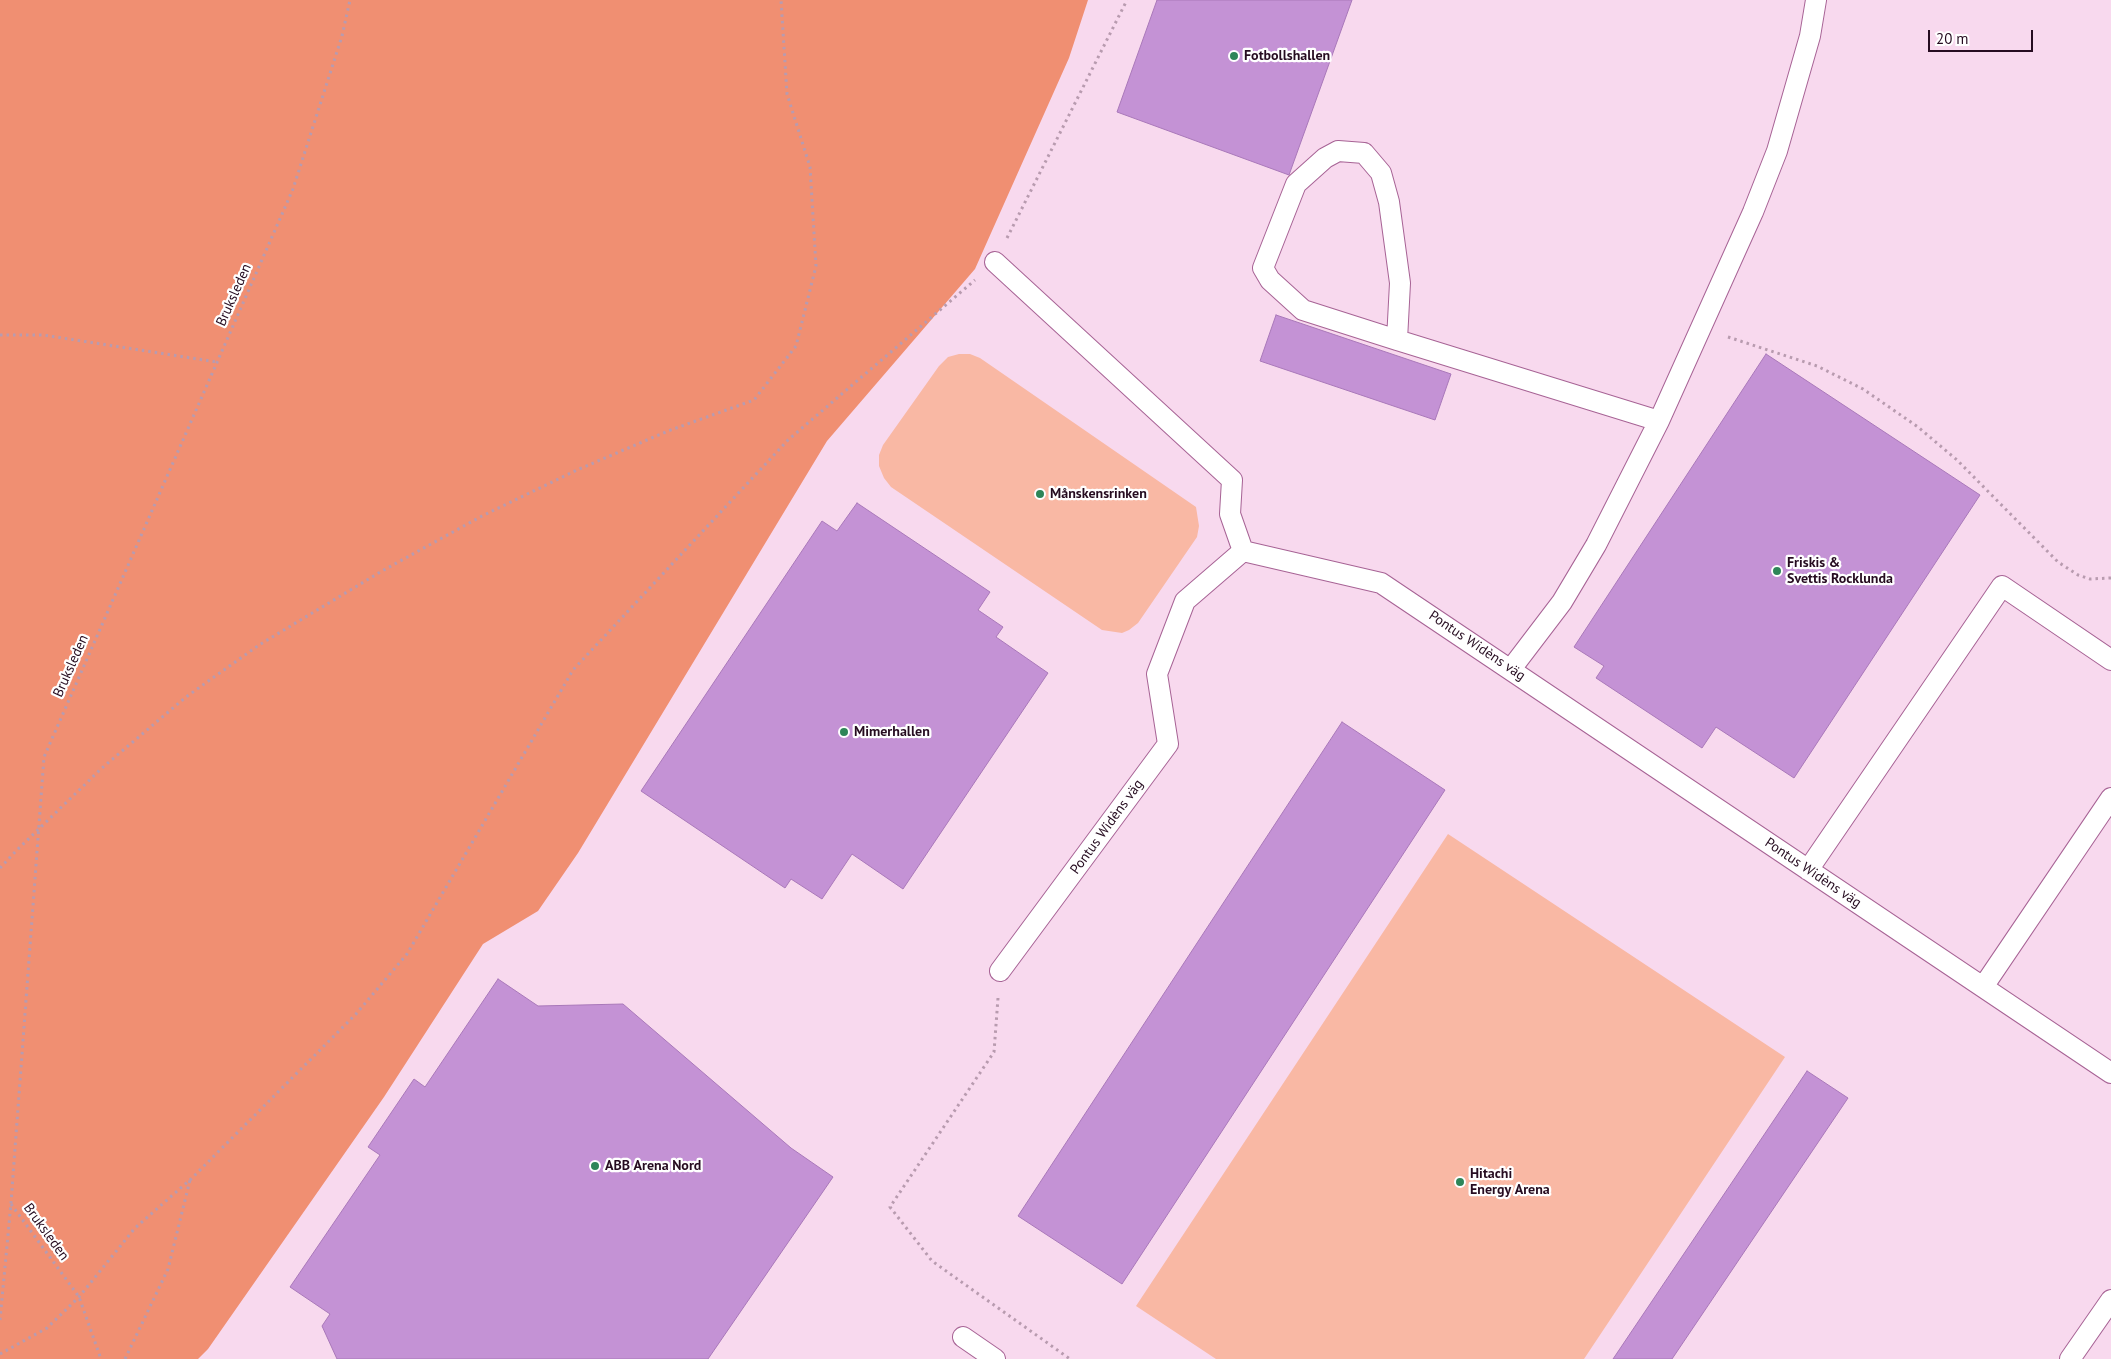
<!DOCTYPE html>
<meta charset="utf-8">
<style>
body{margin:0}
#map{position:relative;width:2111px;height:1359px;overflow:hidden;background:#f8d9ee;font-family:"PT Sans",sans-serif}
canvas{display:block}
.scale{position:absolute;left:1928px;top:30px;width:105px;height:22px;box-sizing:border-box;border:2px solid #260c20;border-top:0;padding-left:6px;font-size:15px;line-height:18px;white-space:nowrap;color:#260c20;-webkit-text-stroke:4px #fff;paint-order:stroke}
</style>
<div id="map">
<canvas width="2111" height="1359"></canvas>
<div class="scale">20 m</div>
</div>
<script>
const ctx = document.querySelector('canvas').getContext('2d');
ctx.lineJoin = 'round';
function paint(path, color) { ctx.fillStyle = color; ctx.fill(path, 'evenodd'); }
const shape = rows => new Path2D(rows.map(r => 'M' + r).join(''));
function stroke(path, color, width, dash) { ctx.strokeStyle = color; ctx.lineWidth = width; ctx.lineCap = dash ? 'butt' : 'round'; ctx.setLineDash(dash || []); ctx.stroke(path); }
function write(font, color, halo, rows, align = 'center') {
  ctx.font = font + ' "PT Sans",sans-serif'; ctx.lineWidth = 4.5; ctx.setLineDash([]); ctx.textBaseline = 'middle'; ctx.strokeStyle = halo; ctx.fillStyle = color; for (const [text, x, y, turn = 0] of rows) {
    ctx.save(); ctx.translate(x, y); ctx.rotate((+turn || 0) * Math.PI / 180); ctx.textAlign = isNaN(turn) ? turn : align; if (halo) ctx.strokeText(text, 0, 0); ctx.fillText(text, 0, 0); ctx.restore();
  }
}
paint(shape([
 [959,354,970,354,980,358,1196,507,1199,526,1197,537,1138,623,1129,630,1122,633,1102,630,891,487,884,478,879,466,879,455,883,445,939,366,948,357],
 [1448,834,1785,1057,1584,1359,1216,1359,1136,1306]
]), '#f9b8a4');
paint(shape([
 [0,0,1088,0,1069,58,975,269,827,441,578,853,538,911,483,944,384,1097,208,1349,198,1359,0,1359]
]), '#f08f72');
const building = shape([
 [1157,0,1352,0,1289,175,1117,112,1157,0],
 [1276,315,1451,374,1435,420,1260,361,1276,315],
 [1766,354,1980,495,1794,778,1716,727,1702,748,1596,678,1604,666,1574,647,1766,354],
 [857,503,990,592,978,610,1003,627,996,637,1048,673,903,889,852,854,822,899,791,879,785,888,641,791,822,521,837,531,857,503],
 [1342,722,1445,790,1122,1284,1018,1216,1342,722],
 [498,979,538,1006,623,1004,791,1148,833,1177,708,1359,337,1359,322,1326,330,1314,290,1287,380,1155,368,1147,414,1079,425,1087,498,979],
 [1807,1071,1848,1098,1672,1359,1613,1359,1807,1071]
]);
paint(building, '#c492d5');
stroke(building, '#a978b9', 1);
const lane = shape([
 [995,262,1232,480,1230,514,1243,551],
 [1397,340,1303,310,1270,280,1263,268,1296,184,1325,158,1338,151,1364,153,1381,173,1389,202,1400,283,1397,340,1659,421],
 [1511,669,1562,602,1596,545,1659,421,1753,212,1777,151,1810,36,1816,0],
 [1808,870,2002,586,2111,660],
 [1000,971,1168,744,1157,674,1185,601,1243,551,1381,583,2111,1073],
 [1983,987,2111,798],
 [963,1337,995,1359],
 [2070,1359,2111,1300]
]);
stroke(lane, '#a76395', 22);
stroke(shape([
 [1007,238,1127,0],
 [0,335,43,335,217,362],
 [1728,337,1817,366,1863,389,1918,427,1957,460,2058,562,2078,575,2090,579,2111,578],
 [0,868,17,850,102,768,186,697,259,645,382,571,482,516,577,470,668,431,754,400,796,346,816,266,810,167,787,94,781,0],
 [998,998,994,1052,890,1207,932,1261,1070,1359],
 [11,1204,79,1297,101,1359],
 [0,1320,11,1203,44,757,293,189,342,36,350,0],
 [0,1354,47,1328,79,1297,135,1228,191,1179,356,1014,407,954,573,670,788,440,975,280],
 [125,1359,168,1269,190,1180]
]), '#b89baf', 3, [2.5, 4]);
stroke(lane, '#fff', 20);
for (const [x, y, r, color] of [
 [1234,56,5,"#2e8558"],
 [1040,494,5,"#2e8558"],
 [1777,571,5,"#2e8558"],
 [844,732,5,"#2e8558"],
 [595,1166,5,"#2e8558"],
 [1460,1182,5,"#2e8558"]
]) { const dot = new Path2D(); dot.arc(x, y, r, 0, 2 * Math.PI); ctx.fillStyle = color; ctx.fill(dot); stroke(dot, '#fff', 2); }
write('bold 14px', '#260c20', '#fff', [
 ["Fotbollshallen",1244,56],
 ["Månskensrinken",1050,494],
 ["Friskis &",1787,563],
 ["Svettis Rocklunda",1787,579],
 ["Mimerhallen",854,732],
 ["ABB Arena Nord",605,1166],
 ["Hitachi",1470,1174],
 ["Energy Arena",1470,1190]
], 'left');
write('14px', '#260c20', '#fff', [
 ["Bruksleden",234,295,-66],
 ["Pontus Widèns väg",1477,646,34],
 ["Bruksleden",71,666,-66],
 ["Pontus Widèns väg",1107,827,-54],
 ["Pontus Widèns väg",1813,873,34],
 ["Bruksleden",46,1232,54]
]);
</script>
